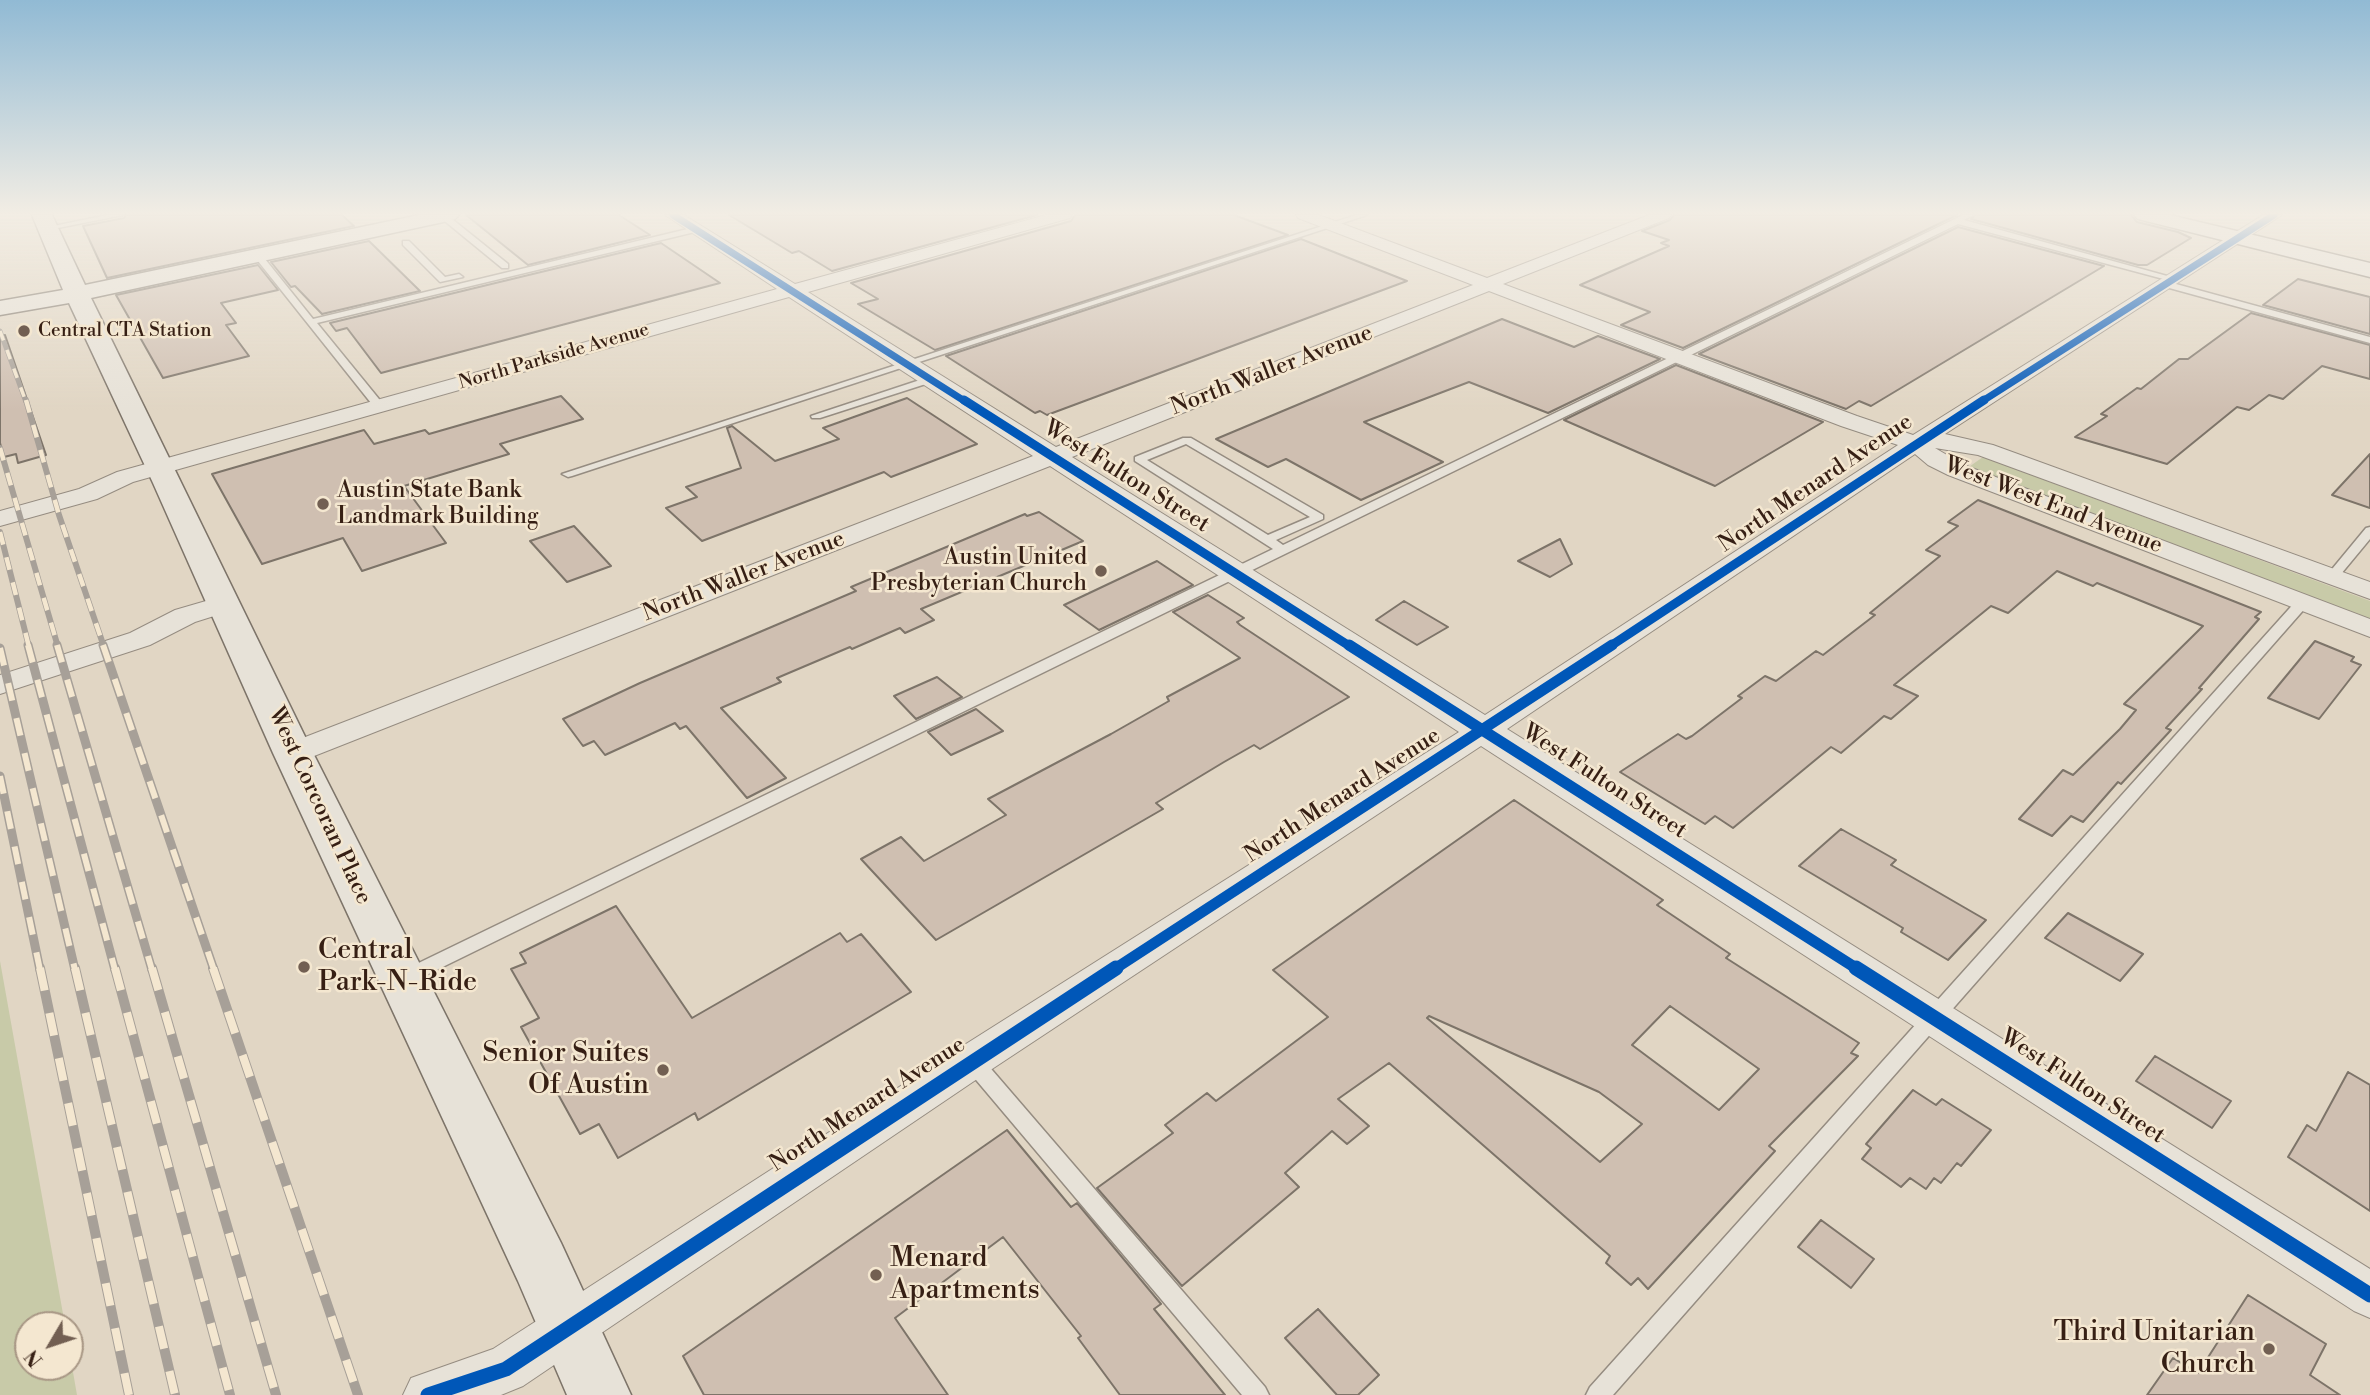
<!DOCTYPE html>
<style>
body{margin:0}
#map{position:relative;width:2370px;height:1395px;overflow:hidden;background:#e1d6c4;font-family:"Libre Bodoni",serif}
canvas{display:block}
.north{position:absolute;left:14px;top:1311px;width:70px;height:70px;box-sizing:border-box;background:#f4e7d0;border:2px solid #a89785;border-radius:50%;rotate:231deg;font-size:19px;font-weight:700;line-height:28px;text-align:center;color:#361f14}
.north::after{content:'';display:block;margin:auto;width:24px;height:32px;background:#725f52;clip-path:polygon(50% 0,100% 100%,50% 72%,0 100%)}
</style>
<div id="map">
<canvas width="2370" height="1395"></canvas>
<div class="north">N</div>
</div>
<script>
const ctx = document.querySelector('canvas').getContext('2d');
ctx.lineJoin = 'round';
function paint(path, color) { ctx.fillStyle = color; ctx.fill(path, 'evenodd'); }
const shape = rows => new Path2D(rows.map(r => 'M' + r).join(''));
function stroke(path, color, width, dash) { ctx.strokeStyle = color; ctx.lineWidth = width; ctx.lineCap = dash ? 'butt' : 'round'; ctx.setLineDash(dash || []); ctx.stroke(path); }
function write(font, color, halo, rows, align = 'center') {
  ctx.font = font + ' "Libre Bodoni",serif'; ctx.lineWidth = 5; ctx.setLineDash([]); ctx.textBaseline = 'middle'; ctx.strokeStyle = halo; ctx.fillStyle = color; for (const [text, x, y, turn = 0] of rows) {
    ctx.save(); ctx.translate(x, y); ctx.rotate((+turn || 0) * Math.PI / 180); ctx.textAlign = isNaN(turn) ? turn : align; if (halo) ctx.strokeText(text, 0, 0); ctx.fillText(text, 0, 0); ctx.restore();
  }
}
paint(shape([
 [1983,457,2370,601,2370,623,1966,469],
 [0,961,65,1325,28,1325,28,1367,70,1367,70,1355,77,1395,0,1395]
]), '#c8caa8');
const building = shape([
 [126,215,342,215,354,226,107,278,83,226,124,218,126,215],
 [466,215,619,215,650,235,528,265,466,215],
 [729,215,1037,215,832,271,799,251,792,253,729,215],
 [1075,215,1234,215,1288,235,935,350,858,304,878,299,851,283,1071,221,1075,215],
 [1674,215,1957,215,1683,348,1621,325,1650,312,1580,285,1669,246,1661,243,1669,240,1642,231,1670,220,1674,215],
 [1975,215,2131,215,2137,222,2178,232,2191,238,2147,265,2138,265,1971,219,1975,215],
 [1958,227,2104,266,1871,406,1859,401,1846,409,1699,354,1958,227],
 [1301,239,1407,281,1047,415,1040,411,1035,413,946,356,1301,239],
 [369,241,420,291,322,314,295,286,291,287,271,262,369,241],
 [661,243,720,283,381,373,347,328,336,331,330,323,661,243],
 [258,265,278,290,221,303,236,323,226,325,249,356,163,378,116,295,258,265],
 [2298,279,2370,297,2370,334,2263,305,2298,279],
 [2251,313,2370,345,2370,379,2322,366,2283,399,2269,395,2249,410,2237,407,2167,464,2075,437,2107,416,2101,414,2137,388,2141,389,2179,359,2188,359,2251,313],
 [1502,319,1574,347,1598,336,1660,359,1548,413,1469,382,1364,422,1443,462,1361,500,1286,459,1268,467,1216,439,1502,319],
 [5,335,46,455,18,463,16,454,4,457,0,443,0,336,5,335],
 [1676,365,1823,422,1715,486,1564,420,1676,365],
 [561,396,583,419,500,444,509,454,404,486,446,543,362,571,343,538,262,564,212,474,364,430,374,444,425,430,429,434,561,396],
 [907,398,977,444,891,477,884,472,702,541,666,508,697,497,686,487,741,468,727,428,732,426,775,461,839,439,823,428,907,398],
 [2370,454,2370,508,2332,495,2370,454],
 [1978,500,2261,612,2255,617,2259,619,2199,688,2202,689,2166,728,2171,730,2121,784,2118,782,2083,822,2071,816,2052,836,2019,819,2063,770,2073,775,2120,729,2136,710,2124,704,2203,626,2097,583,2093,586,2057,571,2008,613,1991,606,1894,685,1918,696,1891,719,1884,716,1841,753,1831,747,1733,828,1715,816,1705,824,1620,772,1678,734,1686,739,1692,736,1742,698,1738,696,1765,676,1776,681,1816,651,1823,655,1875,615,1870,613,1940,556,1926,550,1958,526,1948,522,1978,500],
 [1039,512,1083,541,921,609,934,620,905,633,900,628,852,649,850,647,777,678,781,682,721,708,786,778,747,798,686,726,680,729,675,723,605,755,594,741,583,746,563,719,640,683,856,591,851,587,1025,514,1027,516,1039,512],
 [574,526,611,566,567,582,530,541,574,526],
 [1560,539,1572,564,1550,577,1518,561,1560,539],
 [1157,561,1193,585,1099,630,1064,605,1157,561],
 [1208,595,1244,618,1237,622,1240,625,1349,697,1260,749,1254,745,1224,762,1156,803,1163,809,936,940,861,859,901,837,924,861,1006,815,988,799,1111,734,1169,701,1167,697,1240,658,1173,612,1208,595],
 [1404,601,1448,627,1417,645,1376,620,1404,601],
 [2315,641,2354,657,2351,661,2361,665,2319,719,2268,698,2315,641],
 [937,677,962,697,916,719,894,696,937,677],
 [976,709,1003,731,951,755,928,732,976,709],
 [1514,800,1663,900,1657,905,1730,954,1726,958,1859,1043,1851,1053,1858,1056,1769,1146,1775,1151,1648,1289,1638,1278,1631,1285,1606,1263,1610,1256,1389,1063,1338,1099,1369,1126,1347,1144,1332,1131,1285,1173,1299,1187,1182,1286,1097,1188,1173,1133,1165,1125,1207,1093,1216,1101,1328,1017,1273,970,1514,800],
 [1670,1006,1759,1069,1719,1110,1632,1045,1670,1006],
 [1429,1016,1599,1092,1642,1124,1600,1162,1427,1018,1429,1016],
 [1841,829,1896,860,1891,865,1986,920,1948,960,1901,932,1903,928,1799,866,1841,829],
 [616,906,692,1018,840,933,847,942,861,934,911,992,698,1120,695,1113,618,1158,599,1124,580,1134,521,1027,539,1018,511,969,526,963,520,953,616,906],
 [2068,913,2143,954,2120,981,2045,938,2068,913],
 [2155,1056,2231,1101,2212,1128,2136,1081,2155,1056],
 [2348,1072,2370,1085,2370,1211,2288,1157,2307,1125,2316,1131,2348,1072],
 [1913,1090,1936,1105,1942,1099,1991,1130,1961,1166,1957,1163,1941,1183,1934,1178,1926,1189,1910,1178,1901,1187,1862,1159,1871,1148,1866,1144,1913,1090],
 [1007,1130,1071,1207,1077,1203,1161,1304,1154,1309,1225,1395,1120,1395,1078,1338,1081,1336,1003,1237,895,1318,948,1395,704,1395,683,1356,1007,1130],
 [1821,1220,1874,1259,1851,1288,1798,1247,1821,1220],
 [2248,1295,2326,1344,2310,1375,2340,1395,2147,1395,2173,1358,2198,1373,2248,1295],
 [1318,1309,1379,1375,1358,1395,1337,1395,1285,1338,1318,1309]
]);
paint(building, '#cfbfb1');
stroke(building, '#7d7469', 2);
const lane = shape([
 [107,215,123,215,48,230,44,228,107,215],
 [441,215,447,215,508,264,508,268,502,268,441,218,441,215],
 [1356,215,1367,215,572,476,568,477,562,474,1356,215],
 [1963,215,1973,215,1964,220,2178,279,2171,281,1958,224,412,982,406,984,400,982,397,977,400,972,1273,549,1135,461,1135,457,1183,438,1191,438,1323,515,1323,519,1276,540,1283,545,1963,215],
 [1186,444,1310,517,1268,535,1147,460,1186,444],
 [696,227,699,227,699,231,317,323,383,404,383,408,379,409,375,408,254,256,261,254,313,319,696,227],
 [403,241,409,241,445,277,459,274,463,277,440,282,403,245,403,241],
 [2165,281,2370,337,2370,343,2162,286,2161,284,2165,281],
 [932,376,937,379,935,381,820,418,812,418,811,416,932,376],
 [2370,527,2370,539,2336,580,2328,580,2326,577,2328,574,2366,528,2370,527],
 [2302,599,2308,603,2307,606,1613,1395,1586,1395,1590,1387,2297,600,2302,599],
 [973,1054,980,1056,1265,1387,1269,1395,1242,1395,966,1068,964,1062,966,1056,973,1054]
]);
const street = shape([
 [665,215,684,215,795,284,1046,215,1072,215,1070,218,808,292,1056,447,1473,285,1298,218,1296,215,1319,215,1487,278,1649,215,1671,215,1669,218,1503,284,1857,416,1913,435,2263,215,2282,215,1945,434,1993,445,2370,582,2370,599,1978,455,1935,448,1964,465,2370,619,2370,637,1948,475,1928,465,1915,454,1507,729,2370,1269,2370,1318,2354,1311,1481,746,986,1073,523,1386,501,1395,403,1395,411,1378,493,1349,958,1049,1459,732,1050,466,304,760,293,763,282,760,277,753,282,746,1033,456,789,297,133,482,97,499,0,526,0,511,79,489,117,472,777,289,665,215],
 [1489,291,1841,426,1898,445,1485,715,1072,457,1489,291],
 [223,596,233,598,237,604,233,610,195,622,150,645,0,694,0,675,130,633,175,610,223,596]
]);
const secondary = shape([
 [32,215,52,215,85,285,419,215,459,215,455,219,448,221,91,298,313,753,561,1243,631,1395,567,1395,518,1281,273,753,153,483,69,303,0,315,0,301,63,290,32,215],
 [2134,215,2170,215,2370,263,2370,277,2138,219,2134,215]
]);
stroke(lane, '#958c81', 3);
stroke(street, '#958c81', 2);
stroke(secondary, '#7d7469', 3);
paint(lane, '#e7e2d8');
paint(street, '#e7e2d8');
paint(secondary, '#e7e2d8');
const railFar3 = shape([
 [0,331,26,402]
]);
const railFar2 = shape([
 [26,400,59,515,104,647],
 [0,448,58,647],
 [0,532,29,647]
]);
const railFar1 = shape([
 [28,645,115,970],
 [57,645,152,970],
 [103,645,214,970],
 [0,648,75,970],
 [0,776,40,970]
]);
const rail = shape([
 [40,968,129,1395],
 [75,968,175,1395],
 [115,968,230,1395],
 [152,968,276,1395],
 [213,968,358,1395]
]);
stroke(railFar3, '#a7a098', 5);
stroke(railFar2, '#a7a098', 6);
stroke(railFar1, '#a7a098', 9);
stroke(rail, '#a7a098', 10);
stroke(railFar3, '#f4e7d0', 3.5, [10]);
stroke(railFar2, '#f4e7d0', 4.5, [13]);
stroke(railFar1, '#f4e7d0', 6, [18]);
stroke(rail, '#f4e7d0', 8, [23]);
stroke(shape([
 [673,215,966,402],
 [1981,402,2274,215]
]), '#0057b8', 7);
stroke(shape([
 [964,400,1351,647],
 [1609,647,1984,400]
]), '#0057b8', 9);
stroke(shape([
 [1349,645,1859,970],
 [1113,970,1612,645]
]), '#0057b8', 11);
stroke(shape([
 [1856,968,2370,1295],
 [428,1395,506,1369,1116,968]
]), '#0057b8', 15);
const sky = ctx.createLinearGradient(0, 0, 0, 410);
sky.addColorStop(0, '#91bad4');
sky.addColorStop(0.52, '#f2ede4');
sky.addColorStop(1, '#f2ede400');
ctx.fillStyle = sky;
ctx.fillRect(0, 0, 2370, 410);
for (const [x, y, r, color] of [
 [24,331,7,"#725f52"],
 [323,504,7,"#725f52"],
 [1101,571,7,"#725f52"],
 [304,967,7,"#725f52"],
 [663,1070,7,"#725f52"],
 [876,1275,7,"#725f52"],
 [2269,1349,7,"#725f52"]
]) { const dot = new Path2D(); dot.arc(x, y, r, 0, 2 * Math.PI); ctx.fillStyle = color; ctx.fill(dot); stroke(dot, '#f4e7d0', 2.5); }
write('19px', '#361f14', '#f4e7d0', [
 ["Central CTA Station",38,331]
], 'left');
write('19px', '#361f14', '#f4e7d0', [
 ["North Parkside Avenue",554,357,-16]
]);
write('23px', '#361f14', '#f4e7d0', [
 ["North Waller Avenue",1272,371,-21],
 ["West Fulton Street",1126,477,32],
 ["North Menard Avenue",1816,484,-34],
 ["West West End Avenue",2053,506,21],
 ["North Waller Avenue",744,577,-21],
 ["West Fulton Street",1604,782,33],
 ["North Menard Avenue",1343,796,-33],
 ["West Corcoran Place",319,806,65],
 ["West Fulton Street",2082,1087,33],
 ["North Menard Avenue",868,1105,-33]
]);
write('23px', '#361f14', '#f4e7d0', [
 ["Austin State Bank",337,491],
 ["Landmark Building",337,517],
 ["Austin United",1087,558,"right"],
 ["Presbyterian Church",1087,584,"right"]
], 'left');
write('28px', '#361f14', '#f4e7d0', [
 ["Central",318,951],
 ["Park-N-Ride",318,983],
 ["Senior Suites",649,1054,"right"],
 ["Of Austin",649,1086,"right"],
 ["Menard",890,1259],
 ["Apartments",890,1291],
 ["Third Unitarian",2255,1333,"right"],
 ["Church",2255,1365,"right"]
], 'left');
</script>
